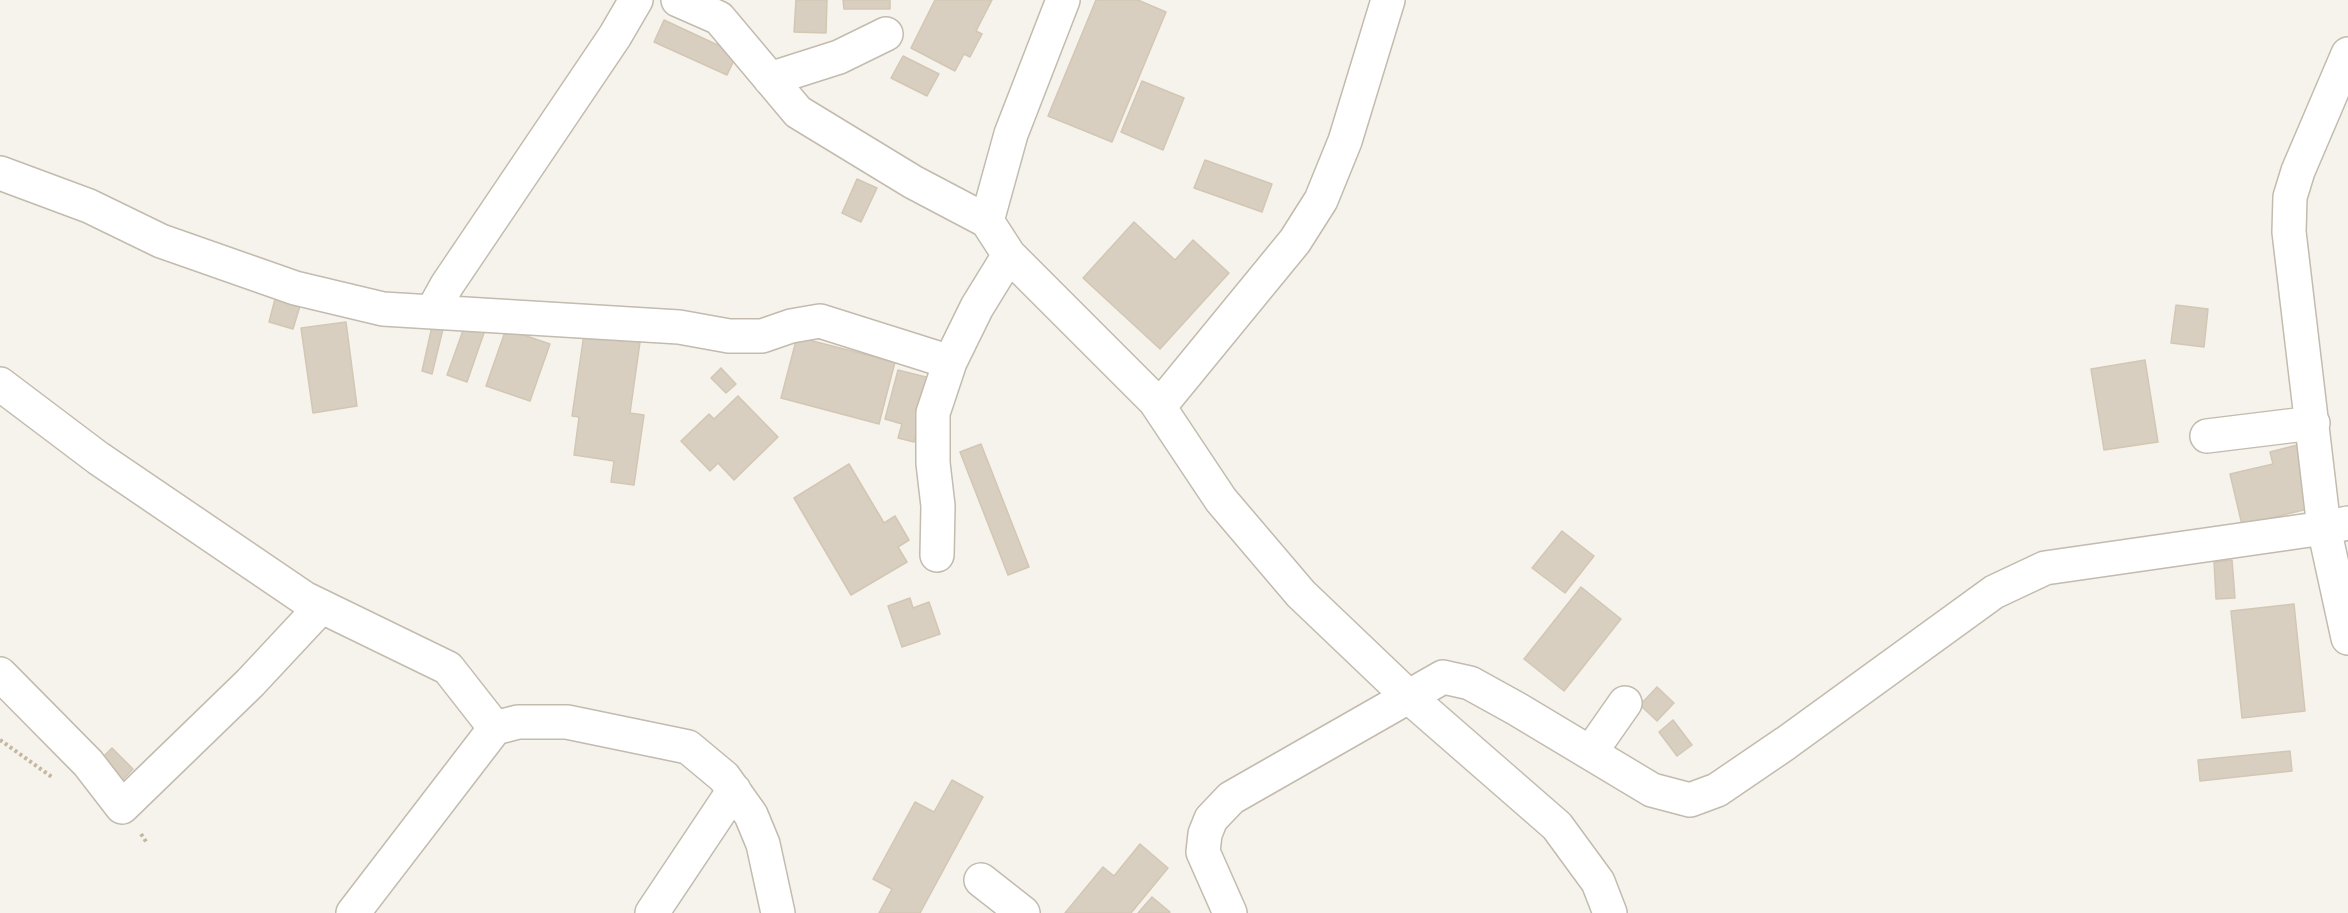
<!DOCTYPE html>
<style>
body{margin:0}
canvas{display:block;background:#f6f3ec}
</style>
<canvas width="2348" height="913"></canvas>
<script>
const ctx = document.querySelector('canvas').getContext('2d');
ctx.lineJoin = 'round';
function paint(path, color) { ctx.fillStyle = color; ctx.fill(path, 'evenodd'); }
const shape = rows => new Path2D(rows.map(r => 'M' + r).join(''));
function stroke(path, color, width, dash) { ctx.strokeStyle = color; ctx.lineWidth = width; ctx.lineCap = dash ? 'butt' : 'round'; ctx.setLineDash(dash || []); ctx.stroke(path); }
const building = shape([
 [796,0,827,0,826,33,794,32,796,0],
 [843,0,890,0,890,9,844,9,843,0],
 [935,0,992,0,976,31,982,34,970,57,964,54,955,71,911,48,935,0],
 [1096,0,1138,0,1166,12,1112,142,1048,116,1096,0],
 [664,20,737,54,727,75,654,42,664,20],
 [903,56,939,74,927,96,891,78,903,56],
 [1142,81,1184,98,1163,150,1121,132,1142,81],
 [1205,160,1272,184,1262,212,1194,188,1205,160],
 [857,179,877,188,861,222,842,213,857,179],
 [1134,222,1175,260,1193,240,1229,273,1160,349,1083,278,1134,222],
 [275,299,300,306,293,329,269,322,275,299],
 [2176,305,2208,309,2204,347,2171,343,2176,305],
 [346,322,357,406,313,413,301,328,346,322],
 [433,322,444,325,432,374,422,371,433,322],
 [465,325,484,333,467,382,447,375,465,325],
 [506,329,550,344,530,401,486,386,506,329],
 [584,334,640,342,630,413,644,415,634,485,611,482,614,461,574,455,579,417,572,416,584,334],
 [797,337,895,362,879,424,781,398,797,337],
 [2145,360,2158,442,2104,450,2091,369,2145,360],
 [721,368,736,384,726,393,711,378,721,368],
 [898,370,930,378,914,442,898,438,902,424,885,419,898,370],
 [738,396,778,437,734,480,718,463,710,471,681,441,709,414,714,419,738,396],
 [981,444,1029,567,1008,575,960,452,981,444],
 [2301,444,2316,507,2242,525,2230,474,2273,464,2270,452,2301,444],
 [849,464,884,523,895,516,909,540,898,547,907,562,851,595,794,498,849,464],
 [1562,531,1594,556,1565,593,1532,568,1562,531],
 [2232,560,2235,598,2216,599,2214,562,2232,560],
 [1581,587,1621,619,1564,691,1524,659,1581,587],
 [910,598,913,608,929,602,940,634,902,647,888,606,910,598],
 [2294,604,2305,711,2242,718,2231,611,2294,604],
 [1657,687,1674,703,1657,721,1640,705,1657,687],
 [1673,720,1692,745,1677,756,1659,732,1673,720],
 [112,748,133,769,118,785,96,764,112,748],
 [2290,751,2292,771,2200,781,2198,760,2290,751],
 [952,780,983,797,920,913,879,913,892,889,873,879,915,802,934,812,952,780],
 [1140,844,1168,868,1131,913,1065,913,1103,867,1114,876,1140,844],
 [1152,897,1170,912,1169,913,1138,913,1152,897]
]);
paint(building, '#d8cfc1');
stroke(building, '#d3c7b4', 1.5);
const minor = shape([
 [678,0,719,18,798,112,913,182,987,221,1009,255,1155,401,1221,500,1301,594,1409,697,1557,826,1598,882,1610,913],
 [2348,54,2298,171,2290,197,2289,232,2324,528,2348,638],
 [770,79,839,57,886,34],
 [0,173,89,206,161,241,295,288,383,309,679,327,729,336,762,336,791,326,820,321,950,362],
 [987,221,1011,134,1063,0],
 [432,312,447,285,615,36,636,0],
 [0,384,98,458,304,598,448,668,495,728,518,722,567,722,688,747,724,777,751,815,763,844,778,913],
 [1159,407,1295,241,1321,200,1345,141,1388,0],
 [2207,436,2313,423],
 [937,555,938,506,933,463,933,413,950,362,977,307,1009,255],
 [0,674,88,763,122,807,250,683,321,607],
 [1590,753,1625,703],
 [981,880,1023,913],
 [353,913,495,728],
 [652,913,734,790],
 [1230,913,1203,852,1205,834,1211,819,1231,798,1443,677,1470,683,1517,709,1652,790,1690,800,1717,790,1786,743,1994,592,2045,568,2324,528,2348,523]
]);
stroke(minor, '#c2bbae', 36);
stroke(shape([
 [0,740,52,777],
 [141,834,147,843]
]), '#c4b79f', 4, [3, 3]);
stroke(minor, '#fff', 33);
</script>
